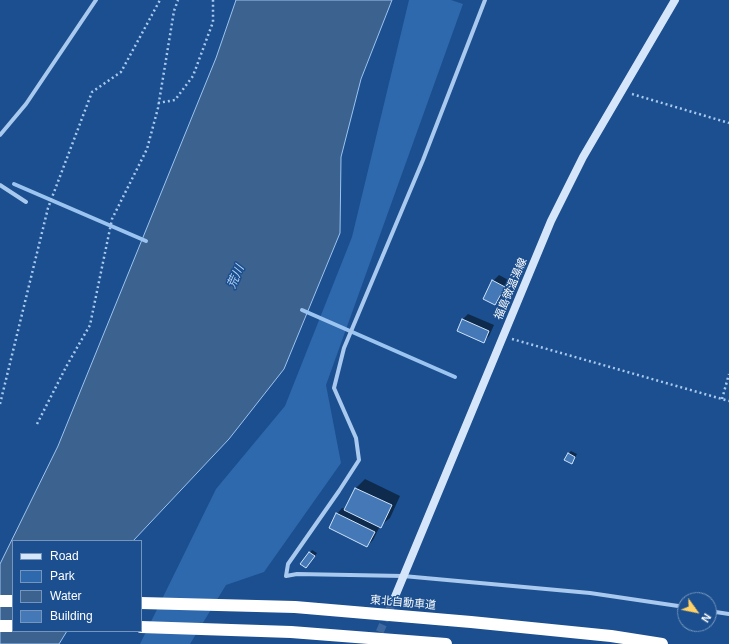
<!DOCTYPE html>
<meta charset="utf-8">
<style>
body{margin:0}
#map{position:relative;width:729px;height:644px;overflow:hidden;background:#1b4f8f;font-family:Arial,sans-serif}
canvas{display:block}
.legend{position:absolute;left:12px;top:540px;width:130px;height:92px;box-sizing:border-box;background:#1b4f8f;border:1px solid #7695bc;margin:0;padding:5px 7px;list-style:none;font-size:12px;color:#fff}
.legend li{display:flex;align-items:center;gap:8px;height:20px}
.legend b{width:20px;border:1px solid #7695bc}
.north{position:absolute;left:677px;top:592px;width:40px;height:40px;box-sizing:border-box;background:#1b4f8f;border:1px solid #7695bc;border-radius:50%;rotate:123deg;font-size:11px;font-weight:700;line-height:16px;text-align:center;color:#fff}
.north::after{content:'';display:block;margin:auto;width:14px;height:18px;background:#ffd166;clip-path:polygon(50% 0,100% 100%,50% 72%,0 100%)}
</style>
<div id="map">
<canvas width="729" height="644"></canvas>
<ul class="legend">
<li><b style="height:5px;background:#d6e6fa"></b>Road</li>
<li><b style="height:11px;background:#2e69ad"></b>Park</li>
<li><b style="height:11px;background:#3c6290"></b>Water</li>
<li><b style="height:11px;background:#4478b7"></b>Building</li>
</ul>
<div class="north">N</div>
</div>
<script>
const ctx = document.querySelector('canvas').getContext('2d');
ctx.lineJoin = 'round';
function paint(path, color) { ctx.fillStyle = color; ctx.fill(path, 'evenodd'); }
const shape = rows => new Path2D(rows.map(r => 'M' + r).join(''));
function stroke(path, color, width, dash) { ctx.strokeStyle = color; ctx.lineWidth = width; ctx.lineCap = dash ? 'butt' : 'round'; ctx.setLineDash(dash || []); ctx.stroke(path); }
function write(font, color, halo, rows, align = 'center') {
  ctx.font = font + ' Arial,"Noto Sans JP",sans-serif'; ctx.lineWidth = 3; ctx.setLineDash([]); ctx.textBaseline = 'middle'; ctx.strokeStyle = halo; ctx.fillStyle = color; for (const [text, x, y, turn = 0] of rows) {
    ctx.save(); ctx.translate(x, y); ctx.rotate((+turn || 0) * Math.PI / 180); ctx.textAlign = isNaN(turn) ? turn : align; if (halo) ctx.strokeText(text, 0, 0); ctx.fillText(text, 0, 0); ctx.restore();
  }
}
paint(shape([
 [409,0,451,0,463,4,326,385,341,463,264,572,226,585,190,644,140,644,216,489,285,406,352,237]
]), '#2e69ad');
const water = shape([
 [236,0,392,0,361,79,341,157,340,233,284,369,229,439,133,541,13,541,13,631,67,631,59,644,0,644,0,564,58,446,216,58,236,0]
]);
paint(water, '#3c6290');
stroke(water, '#9cc4f0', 1);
paint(shape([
 [499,275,510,281,501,298,495,304,493,281],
 [468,314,494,325,489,336,483,342,462,320],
 [571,451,577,454,572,463,568,454],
 [365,479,400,496,390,518,380,526,373,540,367,546,337,514,342,508,346,509,356,488],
 [312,550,317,553,309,564,302,564]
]), '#0007');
stroke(shape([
 [14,184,146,241],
 [302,310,455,377]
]), '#9cc4f0', 4);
const building = shape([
 [492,280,505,287,495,305,483,299,492,280],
 [462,319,489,331,484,343,457,331,462,319],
 [568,453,575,457,572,464,564,460,568,453],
 [355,488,392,505,381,528,344,510,355,488],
 [336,513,375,532,367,547,329,528,336,513],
 [309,552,315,556,306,568,300,564,309,552]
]);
paint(building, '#4478b7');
stroke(building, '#cfe3fa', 1);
stroke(shape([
 [375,643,394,599]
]), '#3d69a0', 8, [8, 4]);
stroke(shape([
 [632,94,729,123],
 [158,103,175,100,193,76,213,22,213,0],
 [512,339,729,401],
 [722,399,729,374],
 [0,404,48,208,92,92,121,72,160,0],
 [37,424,66,367,90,325,112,219,147,149,158,108,174,11,178,0]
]), '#a9c9ee', 2.5, [2, 3]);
stroke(shape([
 [485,0,423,160,344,348,334,388,356,438,359,460,339,491,288,564,286,576,297,574,403,576,590,593,685,607],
 [0,135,26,104,96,0],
 [0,185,26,202],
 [709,611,729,614]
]), '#a9c9ee', 4);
stroke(shape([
 [394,599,551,221,583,157,675,0]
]), '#d6e6fa', 8);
stroke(shape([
 [0,601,13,601],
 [141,603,295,607,471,622,611,636,662,644],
 [0,626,13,626],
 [141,627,291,632,446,644]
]), '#fff', 12);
write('11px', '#fff', '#1b4f8f', [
 ["福島微温湯線",511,289,-67],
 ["東北自動車道",403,603,5]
]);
write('italic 12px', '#b5d3f5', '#1b4f8f', [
 ["荒川",236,277,-66]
]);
</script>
